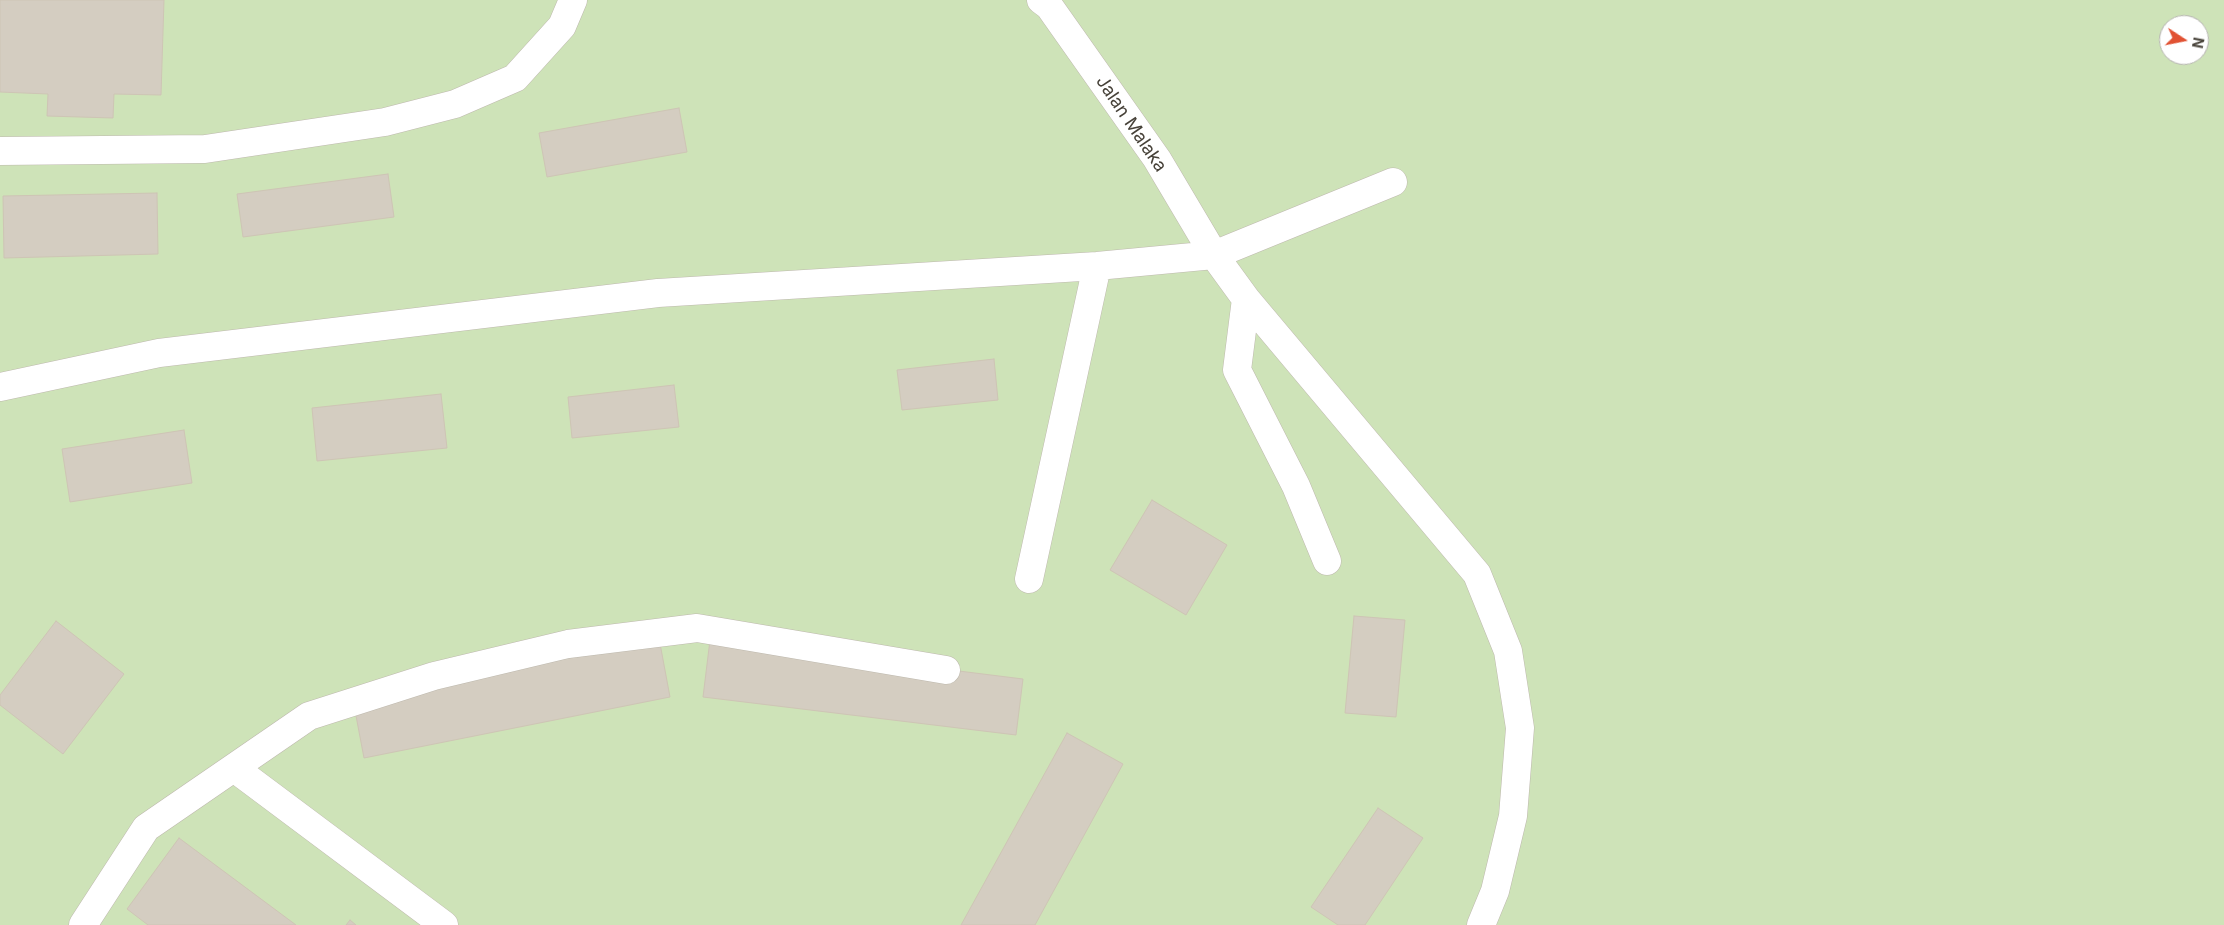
<!DOCTYPE html>
<style>
body{margin:0}
#map{position:relative;width:2224px;height:925px;overflow:hidden;background:#f3f1ea;font-family:Inter,sans-serif}
canvas{display:block}
.north{position:absolute;left:2159px;top:15px;width:50px;height:50px;box-sizing:border-box;background:#fff;border:1px solid #b5b3b0;border-radius:50%;rotate:101deg;font-size:14px;font-weight:700;line-height:20px;text-align:center;color:#474239}
.north::after{content:'';display:block;margin:auto;width:18px;height:22px;background:#e15233;clip-path:polygon(50% 0,100% 100%,50% 72%,0 100%)}
</style>
<div id="map">
<canvas width="2224" height="925"></canvas>
<div class="north">N</div>
</div>
<script>
const ctx = document.querySelector('canvas').getContext('2d');
ctx.lineJoin = 'round';
function paint(path, color) { ctx.fillStyle = color; ctx.fill(path, 'evenodd'); }
const shape = rows => new Path2D(rows.map(r => 'M' + r).join(''));
function stroke(path, color, width, dash) { ctx.strokeStyle = color; ctx.lineWidth = width; ctx.lineCap = dash ? 'butt' : 'round'; ctx.setLineDash(dash || []); ctx.stroke(path); }
function write(font, color, halo, rows, align = 'center') {
  ctx.font = font + ' Inter,sans-serif'; ctx.lineWidth = 4.5; ctx.setLineDash([]); ctx.textBaseline = 'middle'; ctx.strokeStyle = halo; ctx.fillStyle = color; for (const [text, x, y, turn = 0] of rows) {
    ctx.save(); ctx.translate(x, y); ctx.rotate((+turn || 0) * Math.PI / 180); ctx.textAlign = isNaN(turn) ? turn : align; if (halo) ctx.strokeText(text, 0, 0); ctx.fillText(text, 0, 0); ctx.restore();
  }
}
paint(shape([
 [0,0,2224,0,2224,925,0,925],
 [2169,25,2199,25,2199,55,2169,55]
]), '#cee3b8');
const building = shape([
 [0,0,164,0,161,95,114,94,113,118,47,116,48,94,0,92,0,0],
 [679,108,687,152,547,177,539,133,679,108],
 [388,174,394,217,243,237,237,194,388,174],
 [157,193,158,254,4,258,3,196,157,193],
 [994,359,998,400,902,410,897,370,994,359],
 [674,385,679,427,572,438,568,397,674,385],
 [441,394,447,448,317,461,312,408,441,394],
 [184,430,192,483,70,502,62,449,184,430],
 [1152,500,1227,545,1186,615,1110,570,1152,500],
 [1354,616,1405,620,1396,717,1345,713,1354,616],
 [56,621,124,674,63,754,0,705,0,695,56,621],
 [659,638,670,697,364,758,353,700,659,638],
 [710,640,1023,679,1016,735,703,697,710,640],
 [1067,733,1123,764,1035,925,961,925,1067,733],
 [1378,808,1423,838,1365,925,1338,925,1311,907,1378,808],
 [179,838,296,925,148,925,127,909,179,838],
 [350,920,356,925,346,925,350,920]
]);
paint(building, '#d4cdc1');
stroke(building, '#cec5b5', 1);
const minor = shape([
 [1041,0,1049,6,1157,159,1214,255,1246,299,1477,574,1508,651,1520,728,1513,816,1495,891,1481,925],
 [0,151,205,149,385,122,455,104,515,78,562,26,573,0],
 [1246,299,1237,370,1296,486,1327,561],
 [0,387,159,353,658,293,1097,266,1214,255,1393,182],
 [1029,579,1097,266],
 [234,768,444,925],
 [83,925,146,828,309,716,434,676,568,644,697,628,946,670]
]);
stroke(minor, '#beb9ae', 29);
stroke(minor, '#fff', 28);
write('18px', '#474239', '#fff', [
 ["Jalan Malaka",1131,124,56]
]);
</script>
